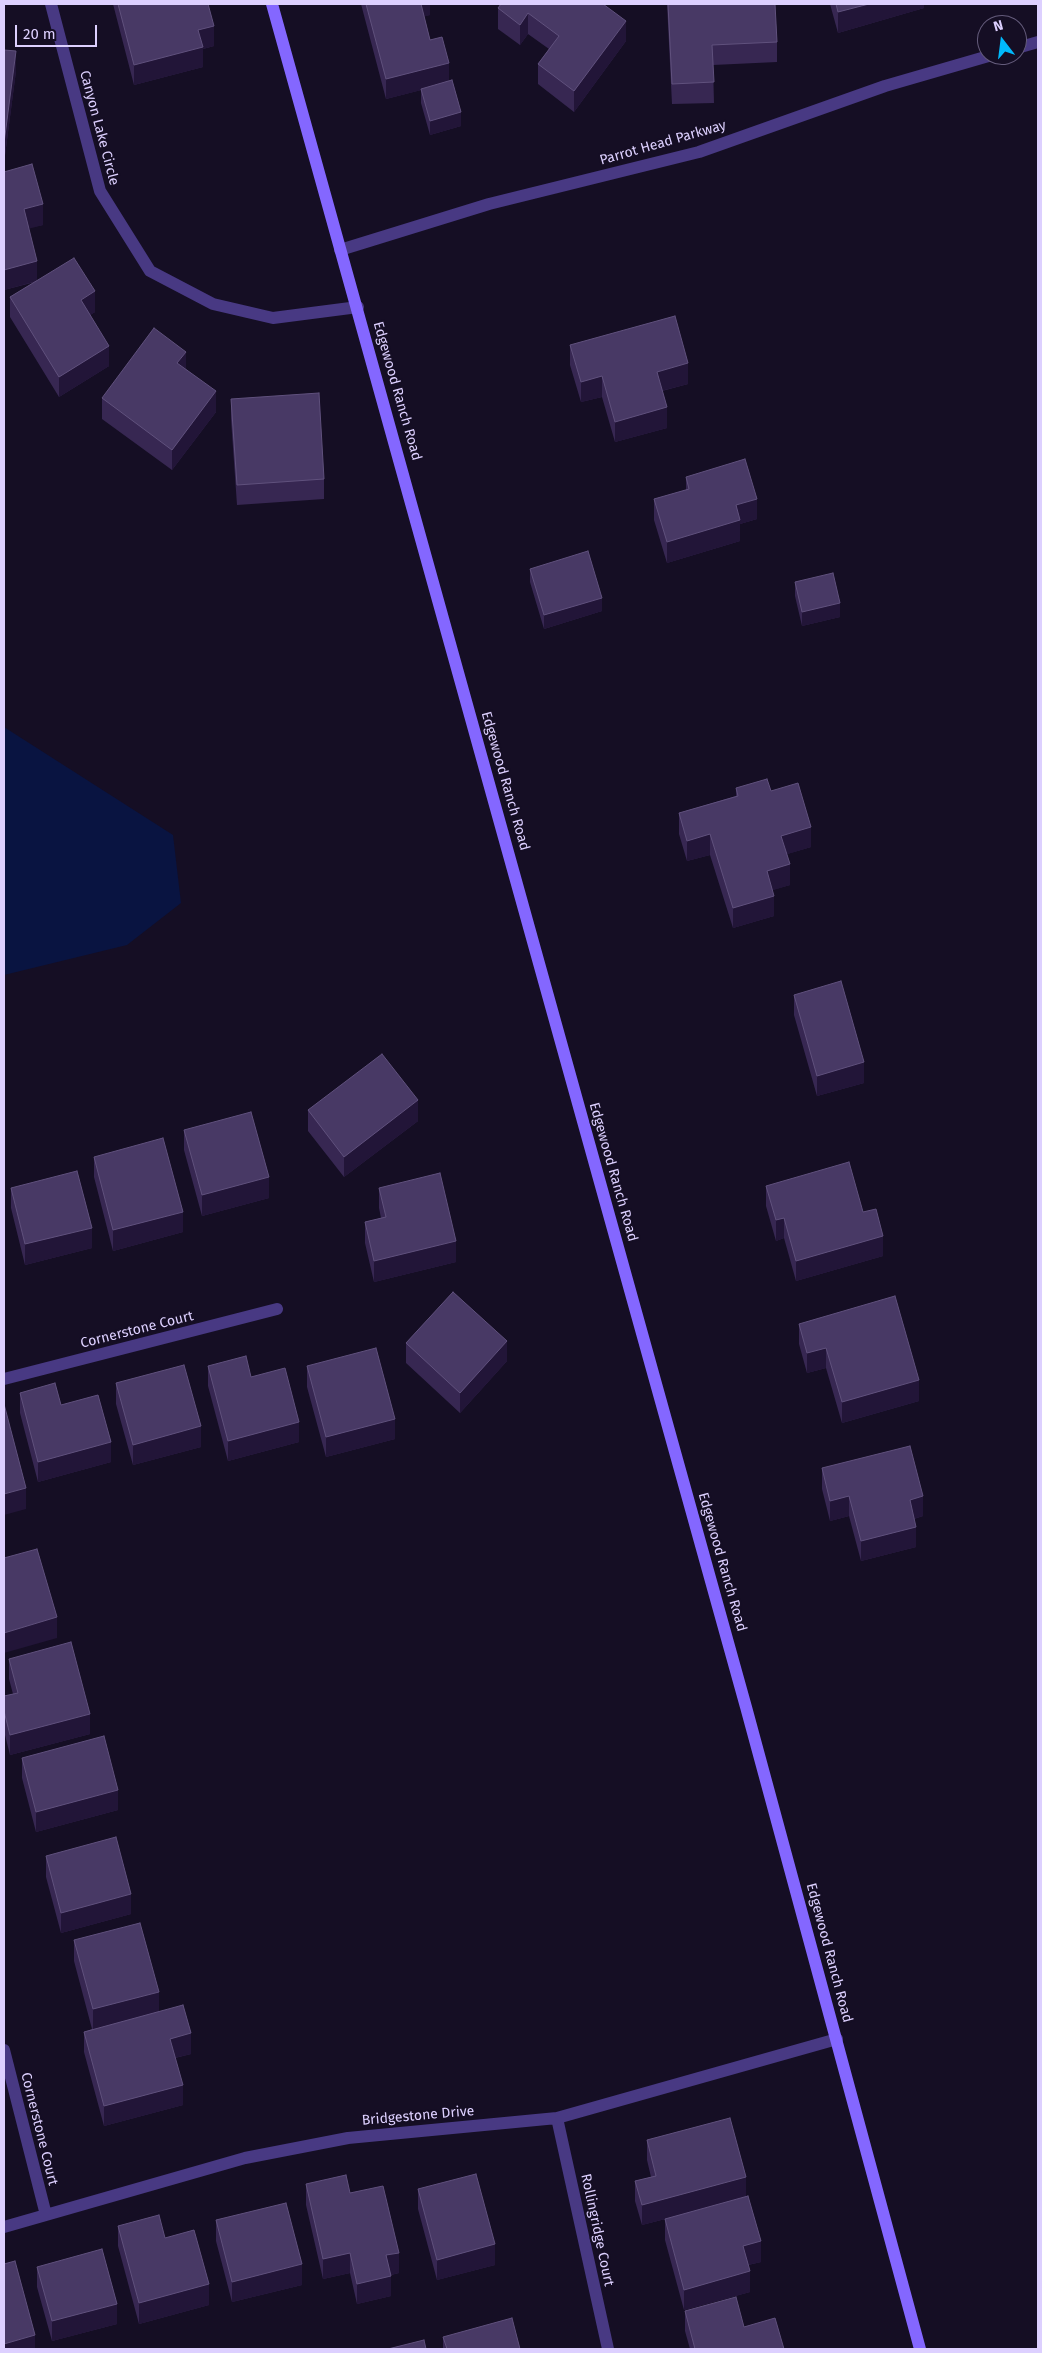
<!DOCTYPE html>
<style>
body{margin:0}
#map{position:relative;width:1042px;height:2353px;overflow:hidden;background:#150e24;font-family:"Fira Sans",sans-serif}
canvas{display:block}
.frame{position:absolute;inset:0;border:5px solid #ddd0ff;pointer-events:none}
.north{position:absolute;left:977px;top:15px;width:50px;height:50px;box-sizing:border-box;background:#150e24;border:1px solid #655c7c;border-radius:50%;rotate:345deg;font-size:14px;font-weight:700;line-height:20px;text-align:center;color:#ddd0ff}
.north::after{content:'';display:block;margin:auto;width:18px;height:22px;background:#00b9fb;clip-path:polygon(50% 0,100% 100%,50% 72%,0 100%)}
.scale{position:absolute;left:15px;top:25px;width:82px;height:22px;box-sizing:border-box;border:2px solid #ddd0ff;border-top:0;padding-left:6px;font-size:15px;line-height:18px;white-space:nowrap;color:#ddd0ff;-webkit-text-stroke:4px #150e24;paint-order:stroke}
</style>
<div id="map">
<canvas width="1042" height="2353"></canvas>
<div class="frame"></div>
<div class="north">N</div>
<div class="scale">20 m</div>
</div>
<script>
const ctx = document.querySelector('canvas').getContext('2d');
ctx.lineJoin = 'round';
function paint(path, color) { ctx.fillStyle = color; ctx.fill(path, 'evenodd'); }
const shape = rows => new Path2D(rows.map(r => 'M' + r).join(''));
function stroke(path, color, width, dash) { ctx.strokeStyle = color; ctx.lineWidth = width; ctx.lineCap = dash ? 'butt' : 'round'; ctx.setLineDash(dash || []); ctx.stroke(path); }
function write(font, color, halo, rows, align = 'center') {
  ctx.font = font + ' "Fira Sans",sans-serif'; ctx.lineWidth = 4; ctx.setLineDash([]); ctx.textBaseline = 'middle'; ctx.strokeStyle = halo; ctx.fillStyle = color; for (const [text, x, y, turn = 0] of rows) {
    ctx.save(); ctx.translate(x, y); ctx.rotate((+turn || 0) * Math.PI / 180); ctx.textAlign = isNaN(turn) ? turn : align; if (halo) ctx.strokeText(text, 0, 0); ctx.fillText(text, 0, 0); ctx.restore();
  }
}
paint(shape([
 [4,727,173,835,181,903,127,945,4,975]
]), '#091441');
stroke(shape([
 [51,4,100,191,150,271,213,304,273,318,358,307],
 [1017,48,1038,42],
 [340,250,489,204,699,152,885,86,992,55],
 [4,1379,277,1309],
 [4,2050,46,2215],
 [557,2118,608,2349],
 [4,2227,245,2158,348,2138,557,2118,837,2039]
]), '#483983', 12);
stroke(shape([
 [272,4,746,1707,920,2349]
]), '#8467ff', 12);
paint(shape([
 [113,4,208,4,214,46,203,49,203,67,134,85],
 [361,4,430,4,430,15,424,16,430,40,449,81,461,126,430,135,421,103,421,90,386,99],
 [501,4,626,41,574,112,538,84,538,64,549,49,528,34,520,45,498,29,498,8],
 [667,4,775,4,777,42,777,62,713,65,714,103,672,104],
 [830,4,924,4,924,8,838,33],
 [4,50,16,71,4,163],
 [4,172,43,225,28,228,37,280,95,312,90,315,109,366,59,397,10,317,10,297,35,282,4,290],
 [570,345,688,384,662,391,667,428,615,442,602,397,581,402,570,365],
 [186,369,216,412,172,470,102,419,102,398],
 [231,399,324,479,324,499,237,505,231,419],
 [686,477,757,519,740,524,740,541,667,563,654,520,654,499,686,490],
 [530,569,602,611,544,629,530,582],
 [795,582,840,617,802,626,795,596],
 [736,788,771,791,811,847,787,854,790,885,772,890,774,916,733,928,710,855,687,861,679,834,679,813,736,796],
 [794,995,864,1083,817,1096,794,1015],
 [308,1110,418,1121,344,1177,308,1131],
 [184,1130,269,1198,202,1216,184,1150],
 [94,1157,183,1232,113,1251,94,1177],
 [766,1186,863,1212,883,1256,796,1281,784,1238,776,1241,766,1206],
 [11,1188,92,1248,25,1265,11,1208],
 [379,1188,456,1262,374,1282,365,1243,365,1222,381,1218,379,1208],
 [799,1324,919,1401,842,1423,826,1368,807,1373,799,1344],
 [406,1343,507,1361,460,1413,406,1363],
 [208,1366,251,1377,299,1442,228,1461,208,1386],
 [307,1366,395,1439,326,1457,307,1387],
 [116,1383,201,1447,133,1465,116,1404],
 [20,1393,61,1405,111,1462,38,1482,20,1413],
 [822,1468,923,1516,914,1519,916,1547,861,1561,849,1516,830,1521,822,1489],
 [9,1659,90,1734,10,1755,4,1731,4,1696,13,1694,9,1679],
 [22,1758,118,1810,36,1832,22,1778],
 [46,1856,131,1914,61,1933,46,1877],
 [74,1940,159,2012,191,2054,175,2058,183,2105,104,2126,84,2052,84,2032,92,2029,74,1961],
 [647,2140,746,2197,761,2262,748,2265,750,2292,684,2310,665,2240,665,2219,673,2217,642,2225,635,2201,635,2181,651,2177,647,2160],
 [306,2184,350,2193,399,2273,391,2275,391,2296,357,2304,350,2273,323,2279,306,2205],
 [418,2189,495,2265,437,2280,418,2209],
 [216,2220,302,2285,232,2302,216,2241],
 [118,2226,165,2238,209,2305,139,2324,118,2246],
 [37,2267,117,2324,52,2341,37,2287],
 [685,2311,744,2327,784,2349,690,2349,685,2331],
 [443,2337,520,2349,443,2349]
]), '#372752');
paint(shape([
 [419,4,430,4,430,15,419,18],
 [869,4,924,4,924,8,838,33,838,12],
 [528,13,528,34,520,45,520,25],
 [626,21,626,41,574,112,574,91],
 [214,26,214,46,203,49,203,67,134,85,134,65,198,30],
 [16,51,16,71,4,163,4,143],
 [449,63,449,83,386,99,386,79],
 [461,112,461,126,430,135,430,121],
 [43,204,43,225,24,230,24,209],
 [37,261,37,281,4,290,4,270],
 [95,291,95,312,81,321,81,300],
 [109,346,109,366,59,397,59,377],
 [186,352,186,372,177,363],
 [688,363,688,384,657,392,657,372],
 [602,376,602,397,581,402,581,382],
 [216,391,216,412,172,470,172,450],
 [667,407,667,428,615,442,615,422],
 [757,499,757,519,740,524,740,541,667,563,667,542,736,505],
 [602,598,602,611,544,629,544,615],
 [840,603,840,617,802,626,802,612],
 [811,827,811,847,781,856,781,836],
 [710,834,710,855,687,861,687,841],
 [790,864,790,885,767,892,767,871],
 [774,896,774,916,733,928,733,908],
 [864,1062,864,1083,817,1096,817,1076],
 [418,1100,418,1121,344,1177,344,1157],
 [269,1177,269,1198,202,1216,202,1195],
 [183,1212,183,1232,113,1251,113,1230],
 [784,1218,784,1238,776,1241,776,1220],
 [92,1228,92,1248,25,1265,25,1244],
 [883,1236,883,1256,796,1281,796,1261],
 [456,1241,456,1262,374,1282,374,1261],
 [507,1341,507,1361,460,1413,460,1393],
 [826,1348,826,1368,807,1373,807,1353],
 [919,1380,919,1401,842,1423,842,1402],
 [395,1419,395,1439,326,1457,326,1437],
 [299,1422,299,1442,228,1461,228,1441],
 [201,1426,201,1447,133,1465,133,1445],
 [111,1442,111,1462,38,1482,38,1462],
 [26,1488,26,1509,4,1515,4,1494],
 [849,1496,849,1516,830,1521,830,1501],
 [923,1496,923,1516,910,1520,910,1500],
 [916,1527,916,1547,861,1561,861,1541],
 [57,1617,57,1638,4,1653,4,1633],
 [90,1714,90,1734,10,1755,10,1735],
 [118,1790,118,1810,36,1832,36,1812],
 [131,1894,131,1914,61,1933,61,1913],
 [159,1992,159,2012,93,2030,93,2009],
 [191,2033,191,2054,170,2059,170,2039],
 [183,2085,183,2105,104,2126,104,2106],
 [746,2177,746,2198,642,2225,642,2205],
 [761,2241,761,2262,743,2266,743,2246],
 [495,2244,495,2265,437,2280,437,2260],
 [350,2253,350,2273,323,2279,323,2259],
 [399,2253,399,2273,386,2276,386,2255],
 [302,2264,302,2285,232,2302,232,2282],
 [750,2271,750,2292,684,2310,684,2290],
 [391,2276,391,2296,357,2304,357,2284],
 [209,2284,209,2305,139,2324,139,2303],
 [117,2304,117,2324,52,2341,52,2321],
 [35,2335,35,2349,4,2349,4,2344]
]), '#221538');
const building = shape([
 [118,4,208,4,214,26,198,30,203,47,134,65,118,4],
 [366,4,421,4,430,40,442,37,449,63,386,79,366,4],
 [501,4,603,4,626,21,574,91,538,64,559,36,528,13,520,25,498,8,501,4],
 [668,4,775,4,777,42,712,45,714,82,672,84,668,4],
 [836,4,869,4,838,12,836,4],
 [4,50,16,51,4,143,4,50],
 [452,80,461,112,430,121,421,89,452,80],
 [32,164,43,204,24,209,37,261,4,270,4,172,32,164],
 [74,258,95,291,81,300,109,346,59,377,10,297,74,258],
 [675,316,688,363,657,372,667,407,615,422,602,376,581,382,570,345,675,316],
 [154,328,186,352,177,363,216,391,172,450,102,398,154,328],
 [319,393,324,479,237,485,231,399,319,393],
 [745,459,757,499,736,505,740,520,667,542,654,499,689,489,686,477,745,459],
 [588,551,602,598,544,615,530,569,588,551],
 [833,573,840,603,802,612,795,582,833,573],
 [767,779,771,791,798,783,811,827,781,836,790,864,767,871,774,896,733,908,710,834,687,841,679,813,738,796,736,788,767,779],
 [841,981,864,1062,817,1076,794,995,841,981],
 [382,1054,418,1100,344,1157,308,1110,382,1054],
 [251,1112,269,1177,202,1195,184,1130,251,1112],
 [163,1138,183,1212,113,1230,94,1157,163,1138],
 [849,1162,863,1212,876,1209,883,1236,796,1261,784,1218,776,1220,766,1186,849,1162],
 [77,1171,92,1228,25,1244,11,1188,77,1171],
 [440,1173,456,1241,374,1261,365,1222,386,1217,379,1188,440,1173],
 [453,1292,507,1341,460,1393,406,1343,453,1292],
 [895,1296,919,1380,842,1402,826,1348,807,1353,799,1324,895,1296],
 [376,1348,395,1419,326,1437,307,1366,376,1348],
 [246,1356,251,1377,285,1368,299,1422,228,1441,208,1366,246,1356],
 [184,1365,201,1426,133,1445,116,1383,184,1365],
 [55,1383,61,1405,98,1395,111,1442,38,1462,20,1393,55,1383],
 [4,1404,26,1488,4,1494,4,1404],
 [910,1446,923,1496,910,1500,916,1527,861,1541,849,1496,830,1501,822,1468,910,1446],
 [37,1549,57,1617,4,1633,4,1558,37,1549],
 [71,1642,90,1714,10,1735,4,1711,4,1696,18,1693,9,1659,71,1642],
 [104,1736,118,1790,36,1812,22,1758,104,1736],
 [116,1837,131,1894,61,1913,46,1856,116,1837],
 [140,1923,159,1992,93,2009,74,1940,140,1923],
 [183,2005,191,2033,170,2039,183,2085,104,2106,84,2032,183,2005],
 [730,2118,746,2177,642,2205,635,2181,656,2176,647,2140,730,2118],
 [476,2174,495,2244,437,2260,418,2189,476,2174],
 [346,2175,350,2193,383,2186,399,2253,386,2255,391,2276,357,2284,350,2253,323,2259,306,2184,346,2175],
 [748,2196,761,2241,743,2246,750,2271,684,2290,665,2219,748,2196],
 [286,2203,302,2264,232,2282,216,2220,286,2203],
 [159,2215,165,2238,194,2230,209,2284,139,2303,118,2226,159,2215],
 [102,2249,117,2304,52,2321,37,2267,102,2249],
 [15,2261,35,2335,4,2344,4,2264,15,2261],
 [736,2297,744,2327,775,2318,784,2349,695,2349,685,2311,736,2297],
 [512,2318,520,2349,447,2349,443,2337,512,2318],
 [424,2340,426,2349,388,2349,424,2340]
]);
paint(building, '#483965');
stroke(building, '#60517d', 1);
write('14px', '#ddd0ff', '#150e24', [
 ["Canyon Lake Circle",99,128,75],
 ["Parrot Head Parkway",663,143,-16],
 ["Edgewood Ranch Road",397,391,74],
 ["Edgewood Ranch Road",505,781,74],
 ["Edgewood Ranch Road",613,1172,74],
 ["Cornerstone Court",137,1330,-14],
 ["Edgewood Ranch Road",722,1562,74],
 ["Edgewood Ranch Road",829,1953,75],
 ["Bridgestone Drive",418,2116,-5],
 ["Cornerstone Court",39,2129,76],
 ["Rollingridge Court",597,2230,78]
]);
</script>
